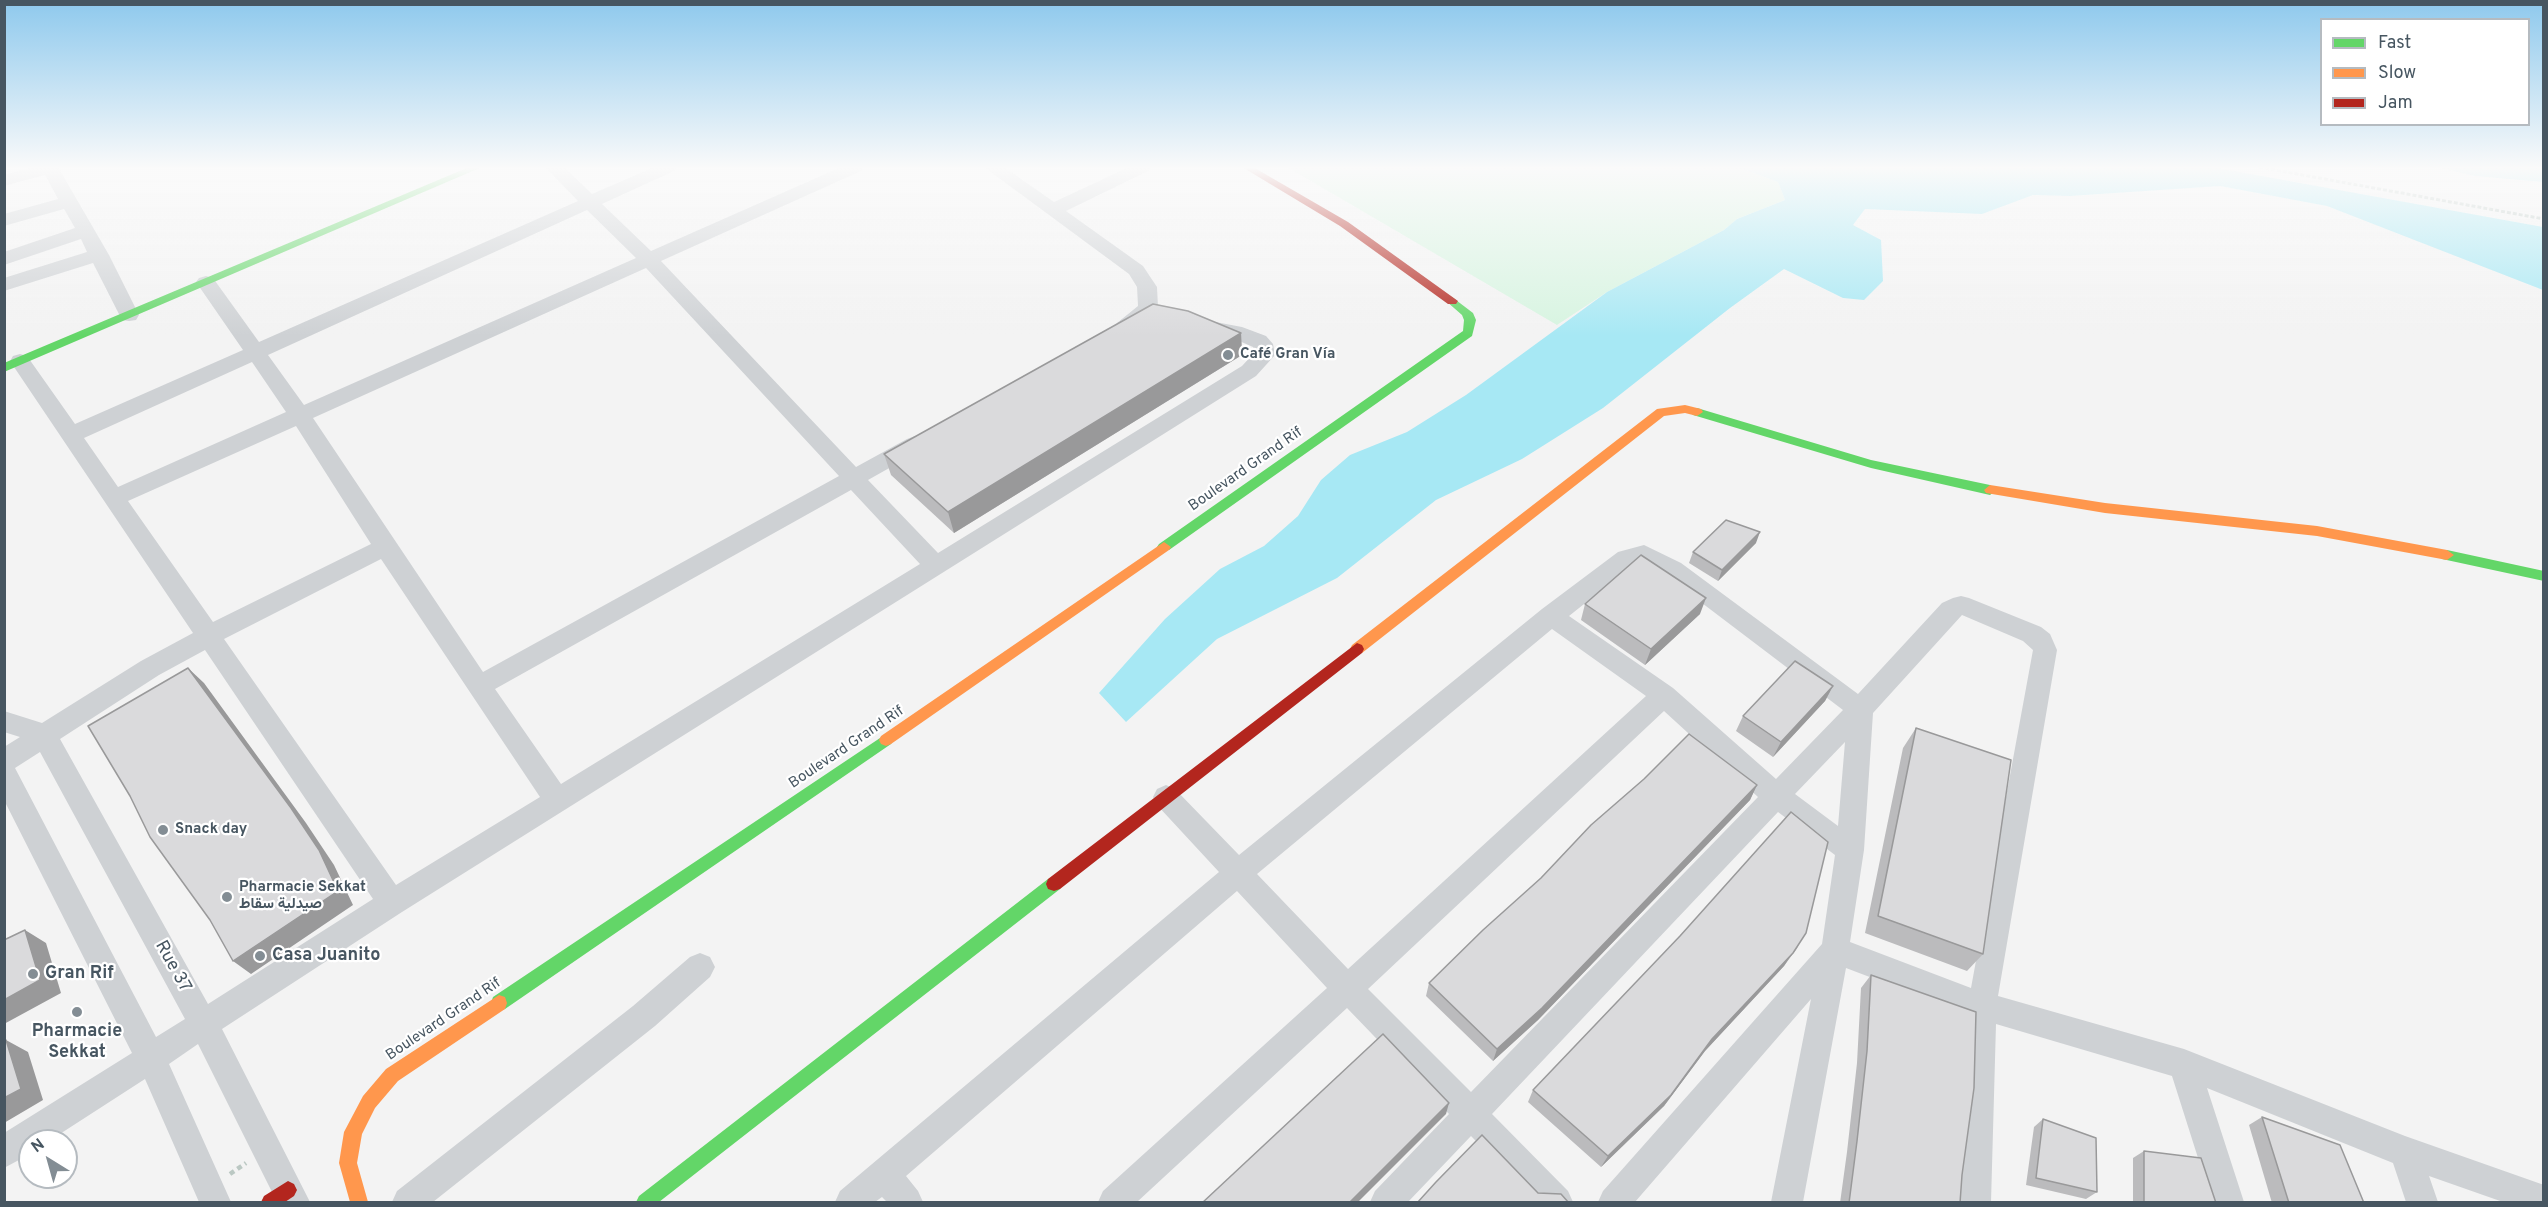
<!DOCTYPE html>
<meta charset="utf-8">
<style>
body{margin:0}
#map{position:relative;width:2548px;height:1207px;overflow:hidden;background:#f3f3f3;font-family:Overpass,sans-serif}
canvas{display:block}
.frame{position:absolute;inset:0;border:6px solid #475661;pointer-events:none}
.legend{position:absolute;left:2320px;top:18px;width:210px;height:108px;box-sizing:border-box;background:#fff;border:2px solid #b5bbc0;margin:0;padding:8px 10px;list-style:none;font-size:18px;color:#475661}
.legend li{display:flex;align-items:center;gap:12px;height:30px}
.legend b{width:30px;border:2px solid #b5bbc0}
.north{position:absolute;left:18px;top:1129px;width:60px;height:60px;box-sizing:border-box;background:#fff;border:2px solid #b5bbc0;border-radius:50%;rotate:323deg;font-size:16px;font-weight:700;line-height:24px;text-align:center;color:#475661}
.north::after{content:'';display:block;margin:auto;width:21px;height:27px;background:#838d94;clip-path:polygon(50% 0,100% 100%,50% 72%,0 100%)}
</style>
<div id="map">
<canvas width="2548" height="1207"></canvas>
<div class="frame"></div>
<ul class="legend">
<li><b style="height:8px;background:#63d668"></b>Fast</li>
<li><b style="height:8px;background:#ff974d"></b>Slow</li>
<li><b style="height:8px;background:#b3261e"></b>Jam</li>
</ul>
<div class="north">N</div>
</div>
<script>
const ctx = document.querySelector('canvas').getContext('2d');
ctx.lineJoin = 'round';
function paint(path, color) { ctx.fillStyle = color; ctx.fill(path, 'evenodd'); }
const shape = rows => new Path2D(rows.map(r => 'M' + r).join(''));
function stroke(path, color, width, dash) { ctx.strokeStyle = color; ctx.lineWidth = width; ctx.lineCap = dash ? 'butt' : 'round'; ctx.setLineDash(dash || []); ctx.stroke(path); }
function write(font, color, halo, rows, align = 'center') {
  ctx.font = font + ' Overpass,Vazirmatn,sans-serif'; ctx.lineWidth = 4.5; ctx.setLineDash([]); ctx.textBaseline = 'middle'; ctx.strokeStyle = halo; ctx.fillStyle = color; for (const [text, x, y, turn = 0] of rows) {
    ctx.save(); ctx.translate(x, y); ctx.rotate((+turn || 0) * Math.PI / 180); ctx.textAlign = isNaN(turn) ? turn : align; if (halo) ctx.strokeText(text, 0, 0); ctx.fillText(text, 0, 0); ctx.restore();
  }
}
paint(shape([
 [1287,167,1737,167,1778,182,1785,200,1737,219,1724,230,1607,292,1557,325]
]), '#d6f4e0');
paint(shape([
 [1737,167,2212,167,2543,227,2543,290,2327,206,2220,186,2070,196,2033,195,1982,214,1865,209,1853,225,1881,240,1883,281,1864,300,1843,298,1784,269,1730,308,1603,408,1522,459,1436,500,1337,578,1217,639,1126,722,1099,693,1165,619,1220,569,1264,546,1298,516,1321,480,1350,455,1407,432,1466,395,1607,292,1724,230,1737,219,1785,200,1778,182],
 [2436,167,2543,167,2543,182,2475,176]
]), '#a7e8f4');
stroke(shape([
 [2259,167,2544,219]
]), '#bbc8c3', 3, [4, 2]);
stroke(shape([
 [230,1174,246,1163]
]), '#bbc8c3', 4.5, [5, 4]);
paint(shape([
 [34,167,58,167,109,255,139,315,136,320,129,321,122,320,93,263,4,291,4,278,87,252,81,239,4,265,4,252,75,228,64,209,4,226,4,214,58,199,45,175,4,186,4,175,34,167],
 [545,167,564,167,592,194,654,167,677,167,674,171,602,204,651,251,841,167,864,167,861,171,661,261,856,467,907,439,915,436,923,439,926,444,923,449,868,480,938,553,1242,366,1254,353,1253,347,1237,340,1203,333,1200,328,1203,323,1210,321,1242,327,1266,336,1273,344,1275,355,1256,376,402,912,222,1029,310,1202,277,1202,198,1044,169,1064,231,1202,199,1202,145,1079,49,1141,30,1141,30,1154,4,1168,4,1133,132,1053,4,800,4,747,20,737,4,732,4,711,42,723,141,661,193,633,10,361,13,356,20,354,27,356,75,424,243,350,196,282,199,278,206,276,213,278,259,342,578,201,545,167],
 [587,210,636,258,304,405,268,355,587,210],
 [646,268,839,476,483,672,313,418,646,268],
 [252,362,286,412,118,487,84,438,252,362],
 [296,426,371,544,213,622,128,501,296,426],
 [851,490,920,564,561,784,495,689,851,490],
 [381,559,540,797,396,885,224,639,381,559],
 [205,650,373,899,208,1004,60,739,159,675,205,650],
 [40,752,185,1019,156,1037,15,768,40,752],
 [984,167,1004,167,1054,202,1129,167,1151,167,1148,171,1066,211,1143,266,1157,287,1158,307,1149,320,1131,333,1124,335,1117,333,1114,328,1117,323,1138,306,1137,287,1129,274,984,167],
 [1644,545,1681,563,1858,694,1942,603,1953,598,1961,596,1969,598,2041,627,2050,634,2057,650,1998,996,2184,1049,2405,1136,2544,1185,2544,1202,2503,1202,2429,1176,2438,1202,2406,1202,2393,1163,2207,1088,2244,1202,2212,1202,2172,1076,1996,1024,1991,1202,1959,1202,1967,1014,1846,968,1803,1202,1771,1202,1811,999,1635,1202,1598,1202,1603,1191,1822,944,1835,855,1778,812,1492,1114,1568,1191,1573,1202,1535,1202,1471,1136,1408,1202,1370,1202,1375,1191,1449,1114,1347,1008,1137,1202,1098,1202,1103,1191,1327,988,1237,891,906,1176,918,1191,923,1202,887,1202,882,1197,875,1202,835,1202,840,1191,1219,872,1157,805,1153,797,1157,789,1166,785,1175,789,1239,855,1542,609,1618,552,1644,545],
 [1642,563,1665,575,1843,710,1776,779,1673,688,1569,616,1633,565,1642,563],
 [1962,615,2023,641,2033,650,1971,988,1850,942,1864,850,1873,713,1962,615],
 [1552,629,1646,696,1348,969,1257,874,1552,629],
 [1664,711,1758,797,1471,1092,1368,989,1664,711],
 [1845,742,1838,826,1795,794,1845,742],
 [700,953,710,957,715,967,710,977,655,1026,433,1202,392,1202,397,1191,633,1006,690,957,700,953]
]), '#ced1d4');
paint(shape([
 [469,167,482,167,4,372,4,363,469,167],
 [1452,297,1473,313,1476,320,1472,336,1169,550,1159,550,1157,547,1159,544,1463,331,1464,320,1462,315,1446,301,1452,297],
 [1697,408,1871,460,1990,485,1996,490,1990,495,1871,468,1693,415,1691,412,1697,408],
 [2447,550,2544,571,2544,581,2442,559,2440,555,2447,550],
 [886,734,891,736,893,740,891,744,505,1009,499,1011,493,1009,491,1003,493,997,886,734],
 [1054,877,1060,879,1062,884,1060,889,659,1202,636,1202,639,1196,1048,879,1054,877]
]), '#63d668');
paint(shape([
 [1685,405,1701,409,1703,412,1697,416,1685,413,1664,416,1362,653,1352,653,1350,649,1352,645,1657,409,1685,405],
 [1990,485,2105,503,2317,526,2447,550,2454,555,2447,560,2317,536,2105,513,1986,493,1984,490,1990,485],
 [1164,542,1171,547,1169,550,891,744,886,746,881,744,879,740,881,736,1164,542],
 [499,995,505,997,507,1003,505,1009,398,1081,375,1108,362,1134,357,1163,368,1202,350,1202,339,1163,344,1132,363,1096,386,1069,499,995]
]), '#ff974d');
paint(shape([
 [1242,167,1253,167,1348,222,1458,301,1456,304,1448,304,1340,226,1242,167],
 [1357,643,1362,645,1364,649,1362,653,1060,889,1054,891,1048,889,1046,884,1048,879,1357,643],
 [288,1181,294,1184,297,1190,294,1196,285,1202,261,1202,264,1196,288,1181]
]), '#b3261e');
paint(shape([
 [1241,333,1242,355,954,533,891,475,884,454],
 [1756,543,1718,581,1689,563,1693,552],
 [1585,604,1700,614,1645,665,1581,620],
 [1833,686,1825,701,1773,757,1736,731,1743,716],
 [1916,728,1983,954,1967,971,1865,933,1903,748],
 [1757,785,1750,800,1538,1020,1493,1061,1426,996,1429,983],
 [1798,947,1784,966,1705,1051,1664,1106,1601,1167,1528,1102,1533,1090],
 [1871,975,1962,1175,1960,1203,1840,1203,1847,1152,1857,1063,1861,988],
 [2262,1117,2364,1203,2272,1203,2249,1125],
 [2043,1119,2097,1192,2086,1199,2026,1185,2034,1127],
 [2144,1151,2216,1203,2133,1203,2133,1158]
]), '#bbbbbd');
paint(shape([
 [1241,333,1242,355,954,533,948,512],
 [1760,532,1756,543,1718,581,1722,570],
 [1706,598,1700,614,1645,665,1651,649],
 [188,668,204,683,306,823,334,865,353,905,251,974,233,961],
 [1833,686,1825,701,1773,757,1781,742],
 [1757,785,1750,800,1538,1020,1493,1061,1497,1049],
 [25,930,46,943,61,993,4,1024,4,1000],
 [1806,933,1784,966,1705,1051,1664,1106,1601,1167,1608,1156],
 [6,1040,28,1052,43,1100,4,1123],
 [1449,1103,1446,1114,1357,1203,1349,1203]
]), '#99999a');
const building = shape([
 [1153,304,1188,311,1241,333,948,512,884,454,1153,304],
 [1726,520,1760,532,1722,570,1693,552,1726,520],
 [1641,555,1706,598,1651,649,1585,604,1641,555],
 [1795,661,1833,686,1781,742,1743,716,1795,661],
 [188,668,291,808,319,850,338,891,233,961,210,920,150,837,130,796,88,726,188,668],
 [1916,728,2011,760,1983,954,1878,916,1916,728],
 [1689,734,1757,785,1542,1008,1497,1049,1429,983,1483,930,1541,878,1591,825,1644,779,1689,734],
 [1791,812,1828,842,1806,933,1793,953,1712,1039,1671,1095,1608,1156,1533,1090,1680,936,1791,812],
 [25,930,40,980,4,1000,4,940,25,930],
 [1871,975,1976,1012,1974,1088,1962,1175,1960,1203,1849,1203,1857,1141,1867,1051,1871,975],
 [1383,1034,1449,1103,1349,1203,1202,1203,1383,1034],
 [6,1040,21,1089,4,1098,4,1041,6,1040],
 [2262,1117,2340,1145,2364,1203,2289,1203,2262,1117],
 [2043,1119,2096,1138,2097,1192,2036,1178,2043,1119],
 [1482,1135,1538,1193,1561,1194,1569,1203,1417,1203,1436,1182,1482,1135],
 [2144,1151,2201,1158,2216,1203,2144,1203,2144,1151]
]);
paint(building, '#dadadc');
stroke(building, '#99999a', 1.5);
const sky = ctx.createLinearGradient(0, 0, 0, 336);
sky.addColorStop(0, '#8ec9ed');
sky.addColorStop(0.5, '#fafafa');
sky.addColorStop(1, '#fafafa00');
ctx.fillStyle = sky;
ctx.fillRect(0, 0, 2548, 336);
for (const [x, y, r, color] of [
 [1228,355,6,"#838d94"],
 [163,830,6,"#838d94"],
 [227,897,6,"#838d94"],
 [260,956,6,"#838d94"],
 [33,974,6,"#838d94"],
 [77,1012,6,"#838d94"]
]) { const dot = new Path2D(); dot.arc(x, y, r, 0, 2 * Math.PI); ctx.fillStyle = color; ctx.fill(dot); stroke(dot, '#fff', 2); }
write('bold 15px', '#475661', '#fff', [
 ["Café Gran Vía",1240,355],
 ["Snack day",175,830],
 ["Pharmacie Sekkat",239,888],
 ["صيدلية سقاط",239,905]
], 'left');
write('15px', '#475661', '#fff', [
 ["Boulevard Grand Rif",1246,470,-35],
 ["Boulevard Grand Rif",847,748,-34],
 ["Boulevard Grand Rif",444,1020,-34]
]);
write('bold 18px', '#475661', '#fff', [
 ["Casa Juanito",272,956],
 ["Gran Rif",45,974],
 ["Pharmacie",77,1032,"center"],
 ["Sekkat",77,1053,"center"]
], 'left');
write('18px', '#475661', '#fff', [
 ["Rue 37",172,967,61]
]);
</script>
